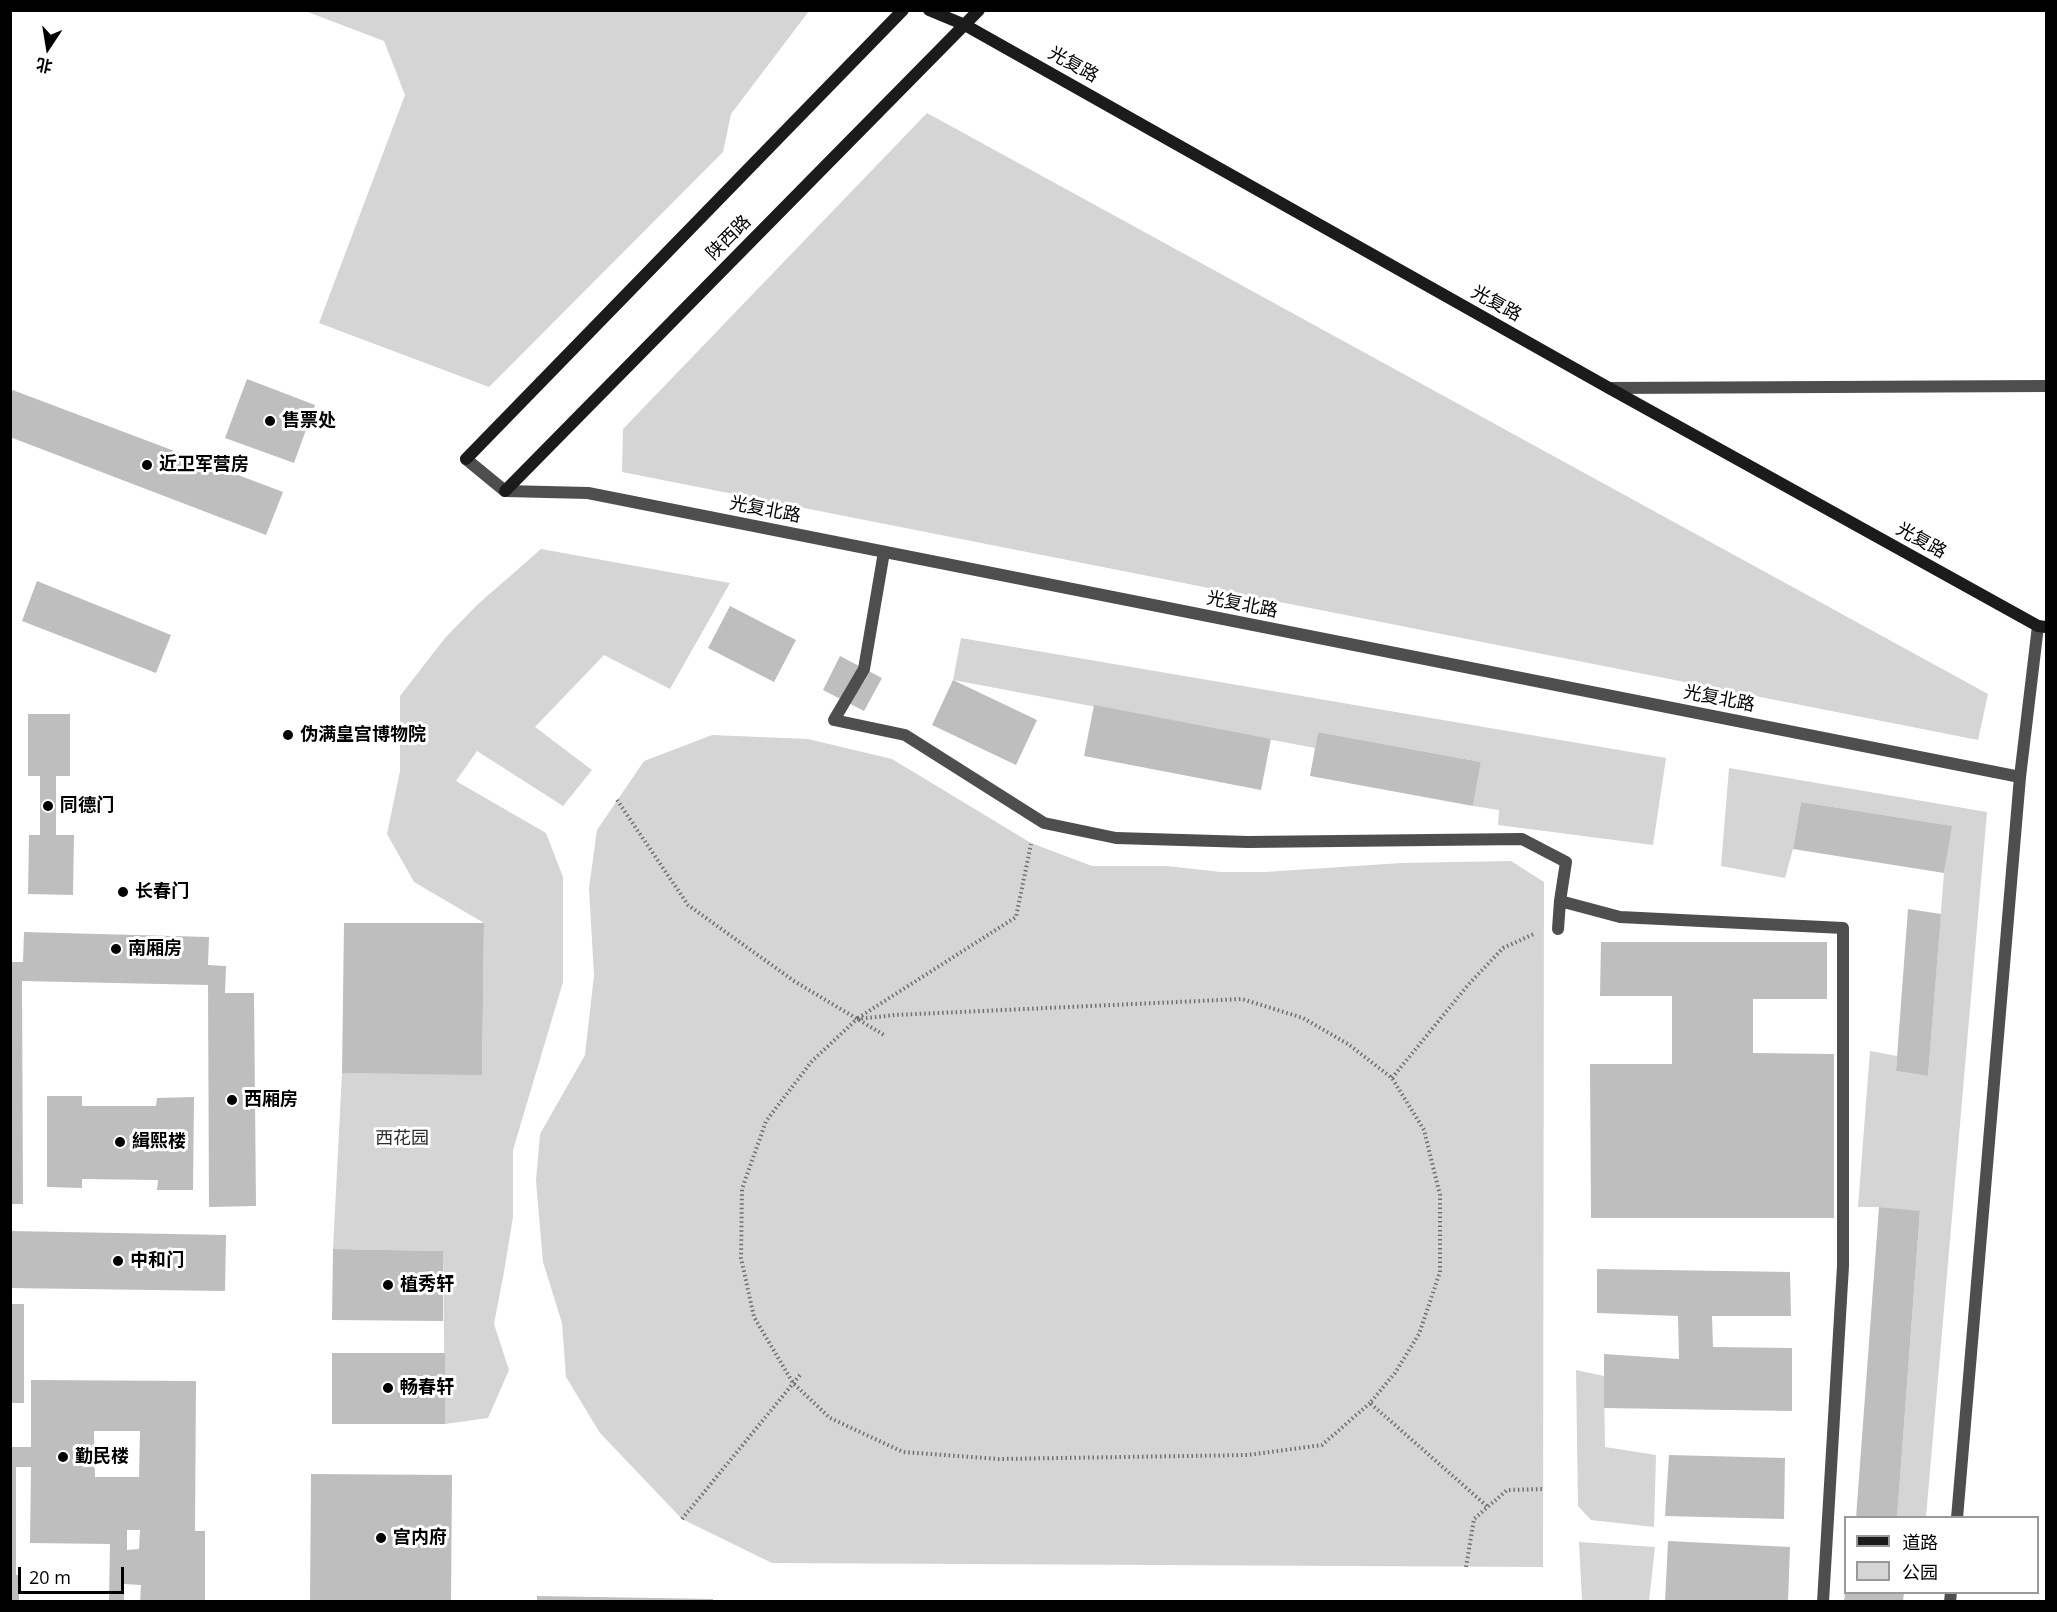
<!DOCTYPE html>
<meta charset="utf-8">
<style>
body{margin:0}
#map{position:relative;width:2057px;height:1612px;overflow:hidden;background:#fff;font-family:"Open Sans","Noto Sans SC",sans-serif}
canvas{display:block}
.frame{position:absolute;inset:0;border:12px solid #000;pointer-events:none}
.legend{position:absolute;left:1844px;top:1516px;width:195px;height:78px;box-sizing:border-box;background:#fff;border:2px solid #999;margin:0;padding:8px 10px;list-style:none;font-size:18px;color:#000}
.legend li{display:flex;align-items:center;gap:12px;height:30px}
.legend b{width:30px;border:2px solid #999}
.north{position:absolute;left:18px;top:18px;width:60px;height:60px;-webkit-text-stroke:4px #fff;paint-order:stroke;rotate:192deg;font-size:16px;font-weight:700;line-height:24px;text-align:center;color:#000}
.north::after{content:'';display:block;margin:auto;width:21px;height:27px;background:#000;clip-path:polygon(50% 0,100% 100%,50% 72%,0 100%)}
.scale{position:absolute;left:18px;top:1567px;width:106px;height:27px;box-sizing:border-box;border:3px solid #000;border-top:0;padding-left:8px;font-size:18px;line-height:21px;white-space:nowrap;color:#000;-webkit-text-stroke:4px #fff;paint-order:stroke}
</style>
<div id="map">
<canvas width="2057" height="1612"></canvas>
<div class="frame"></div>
<ul class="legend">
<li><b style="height:8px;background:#1b1b1b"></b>道路</li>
<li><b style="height:16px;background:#d5d5d5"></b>公园</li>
</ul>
<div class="north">北</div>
<div class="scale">20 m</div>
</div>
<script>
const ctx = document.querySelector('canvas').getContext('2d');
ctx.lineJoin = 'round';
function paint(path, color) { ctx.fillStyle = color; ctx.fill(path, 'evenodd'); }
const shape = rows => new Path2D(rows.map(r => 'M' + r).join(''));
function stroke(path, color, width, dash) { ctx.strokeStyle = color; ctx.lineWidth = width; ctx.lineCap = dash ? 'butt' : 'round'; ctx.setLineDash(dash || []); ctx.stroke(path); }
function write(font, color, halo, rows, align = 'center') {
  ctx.font = font + ' "Open Sans","Noto Sans SC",sans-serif'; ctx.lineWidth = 6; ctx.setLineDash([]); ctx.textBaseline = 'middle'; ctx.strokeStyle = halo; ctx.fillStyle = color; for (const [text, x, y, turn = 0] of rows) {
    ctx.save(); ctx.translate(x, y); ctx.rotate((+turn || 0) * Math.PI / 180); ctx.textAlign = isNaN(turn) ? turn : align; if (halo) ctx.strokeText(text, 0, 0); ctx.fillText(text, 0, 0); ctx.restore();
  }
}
paint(shape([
 [305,11,809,11,731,114,723,152,489,387,319,323,405,95,384,41],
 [927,113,1988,694,1978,740,622,472,623,429],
 [541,549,730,583,670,689,604,655,535,727,592,770,563,806,477,751,456,781,546,833,563,877,563,982,513,1150,513,1217,504,1272,494,1324,509,1370,488,1418,445,1424,443,1251,333,1249,342,1073,482,1074,484,923,414,882,387,834,400,771,400,696,445,638,477,605],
 [961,638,1666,758,1653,845,1498,825,1499,810,1473,806,1481,762,1318,732,1315,748,953,680],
 [712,735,808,739,892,759,1031,843,1092,866,1167,866,1221,872,1265,872,1401,863,1511,861,1544,882,1543,1567,772,1563,682,1519,600,1433,566,1377,562,1323,543,1262,536,1181,540,1134,585,1055,594,975,589,888,597,830,644,761],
 [1729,768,1987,812,1926,1517,1897,1517,1920,1212,1879,1207,1858,1207,1870,1051,1897,1056,1896,1071,1928,1076,1944,873,1951,826,1801,802,1793,849,1785,878,1721,866],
 [1576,1370,1604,1376,1605,1447,1656,1455,1654,1527,1591,1520,1578,1506],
 [1579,1542,1655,1547,1649,1601,1584,1601,1582,1600]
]), '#d5d5d5');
paint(shape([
 [247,379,315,405,294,463,225,438],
 [10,389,283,492,266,535,10,437],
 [37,581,171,635,156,673,22,621],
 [730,606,796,640,774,682,708,648],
 [840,656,882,678,864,711,823,690],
 [953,680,1037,720,1016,765,932,725],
 [1094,705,1271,739,1261,790,1084,756],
 [28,714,70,714,70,776,56,776,56,835,74,835,73,895,28,894,29,835,40,835,40,776,28,776],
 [1318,732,1481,762,1473,806,1310,776],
 [1801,802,1952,826,1944,873,1793,849],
 [1908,909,1941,914,1928,1076,1896,1071],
 [344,923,484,923,482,1075,342,1073],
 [24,932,209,937,208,965,226,966,225,993,254,993,256,1206,209,1207,208,985,22,981,23,1204,10,1204,10,962,23,962],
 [1601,942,1827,942,1827,999,1753,999,1753,1053,1834,1054,1834,1218,1591,1218,1590,1064,1672,1064,1672,996,1600,996],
 [47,1096,82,1096,82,1106,156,1106,157,1098,194,1097,193,1190,157,1190,158,1180,82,1179,82,1188,47,1187],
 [1879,1207,1920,1211,1897,1518,1856,1518],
 [10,1231,226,1235,225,1291,10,1288],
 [333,1249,443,1251,443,1321,332,1320],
 [1597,1269,1790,1272,1791,1316,1712,1316,1713,1347,1792,1348,1792,1411,1604,1408,1604,1354,1679,1359,1678,1316,1597,1313],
 [10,1304,24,1304,24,1403,10,1403],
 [332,1353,445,1353,445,1424,332,1424],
 [31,1380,196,1381,195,1531,205,1531,205,1602,140,1602,141,1585,124,1584,124,1602,109,1602,110,1544,30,1543,31,1467,16,1467,16,1575,19,1575,19,1602,10,1602,10,1447,31,1447],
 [94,1431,140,1431,139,1477,95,1477],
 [127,1530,140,1530,139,1549,127,1550],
 [1669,1455,1785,1458,1784,1519,1665,1516],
 [311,1474,452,1475,451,1602,310,1602],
 [1668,1541,1790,1547,1788,1602,1665,1602],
 [1845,1592,1904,1592,1903,1602,1844,1602],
 [537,1596,713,1599,713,1602,537,1602]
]), '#bebebe');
stroke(shape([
 [617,800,688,905,794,981,884,1035],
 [858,1018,1016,917,1031,844],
 [1392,1078,1468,985,1503,948,1534,934],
 [1370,1403,1322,1445,1248,1455,999,1459,903,1452,830,1418,793,1383,754,1317,741,1258,742,1189,766,1121,812,1061,857,1019,895,1015,1242,999,1303,1018,1348,1044,1392,1078,1424,1130,1440,1195,1440,1272,1419,1334,1395,1373,1370,1403,1488,1507],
 [682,1519,800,1375],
 [1466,1567,1474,1519,1507,1490,1543,1489]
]), '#707070', 4, [1.5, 3]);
stroke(shape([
 [884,552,864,669,834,720,905,735,1044,823,1116,838,1248,842,1522,839,1566,862,1560,901],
 [1558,929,1560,901,1620,917,1843,928,1843,1266,1823,1602]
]), '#4e4e4e', 12);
stroke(shape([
 [1609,388,2046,386],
 [466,459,505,491,588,493,2020,777],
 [1957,1518,2020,777,2038,626],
 [1950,1602,1951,1592]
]), '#4e4e4e', 12);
stroke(shape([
 [929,10,965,25,1609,388,2038,626,2046,627],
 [466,459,903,10],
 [505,491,979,10]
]), '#1b1b1b', 12);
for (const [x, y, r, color] of [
 [270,421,6,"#000"],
 [147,465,6,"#000"],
 [288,735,6,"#000"],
 [48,806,6,"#000"],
 [123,892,6,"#000"],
 [116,949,6,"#000"],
 [232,1100,6,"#000"],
 [120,1142,6,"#000"],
 [118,1261,6,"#000"],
 [388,1285,6,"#000"],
 [388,1388,6,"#000"],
 [63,1457,6,"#000"],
 [381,1538,6,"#000"]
]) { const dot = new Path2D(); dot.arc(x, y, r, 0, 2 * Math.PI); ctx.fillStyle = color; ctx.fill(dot); stroke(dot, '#fff', 2); }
write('18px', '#000', '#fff', [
 ["光复路",1073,65,29],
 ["陕西路",729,238,-45],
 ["光复路",1496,304,29],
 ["光复北路",765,510,11],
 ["光复路",1921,541,29],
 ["光复北路",1242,605,11],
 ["光复北路",1719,699,11]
]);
write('bold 18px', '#000', '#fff', [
 ["售票处",282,421],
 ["近卫军营房",159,465],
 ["伪满皇宫博物院",300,735],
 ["同德门",60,806],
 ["长春门",135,892],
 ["南厢房",128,949],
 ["西厢房",244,1100],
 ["緝熙楼",132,1142],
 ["中和门",130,1261],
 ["植秀轩",400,1285],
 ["畅春轩",400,1388],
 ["勤民楼",75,1457],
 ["宫内府",393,1538]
], 'left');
write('18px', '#2c2c2c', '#fff', [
 ["西花园",402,1139]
]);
</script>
